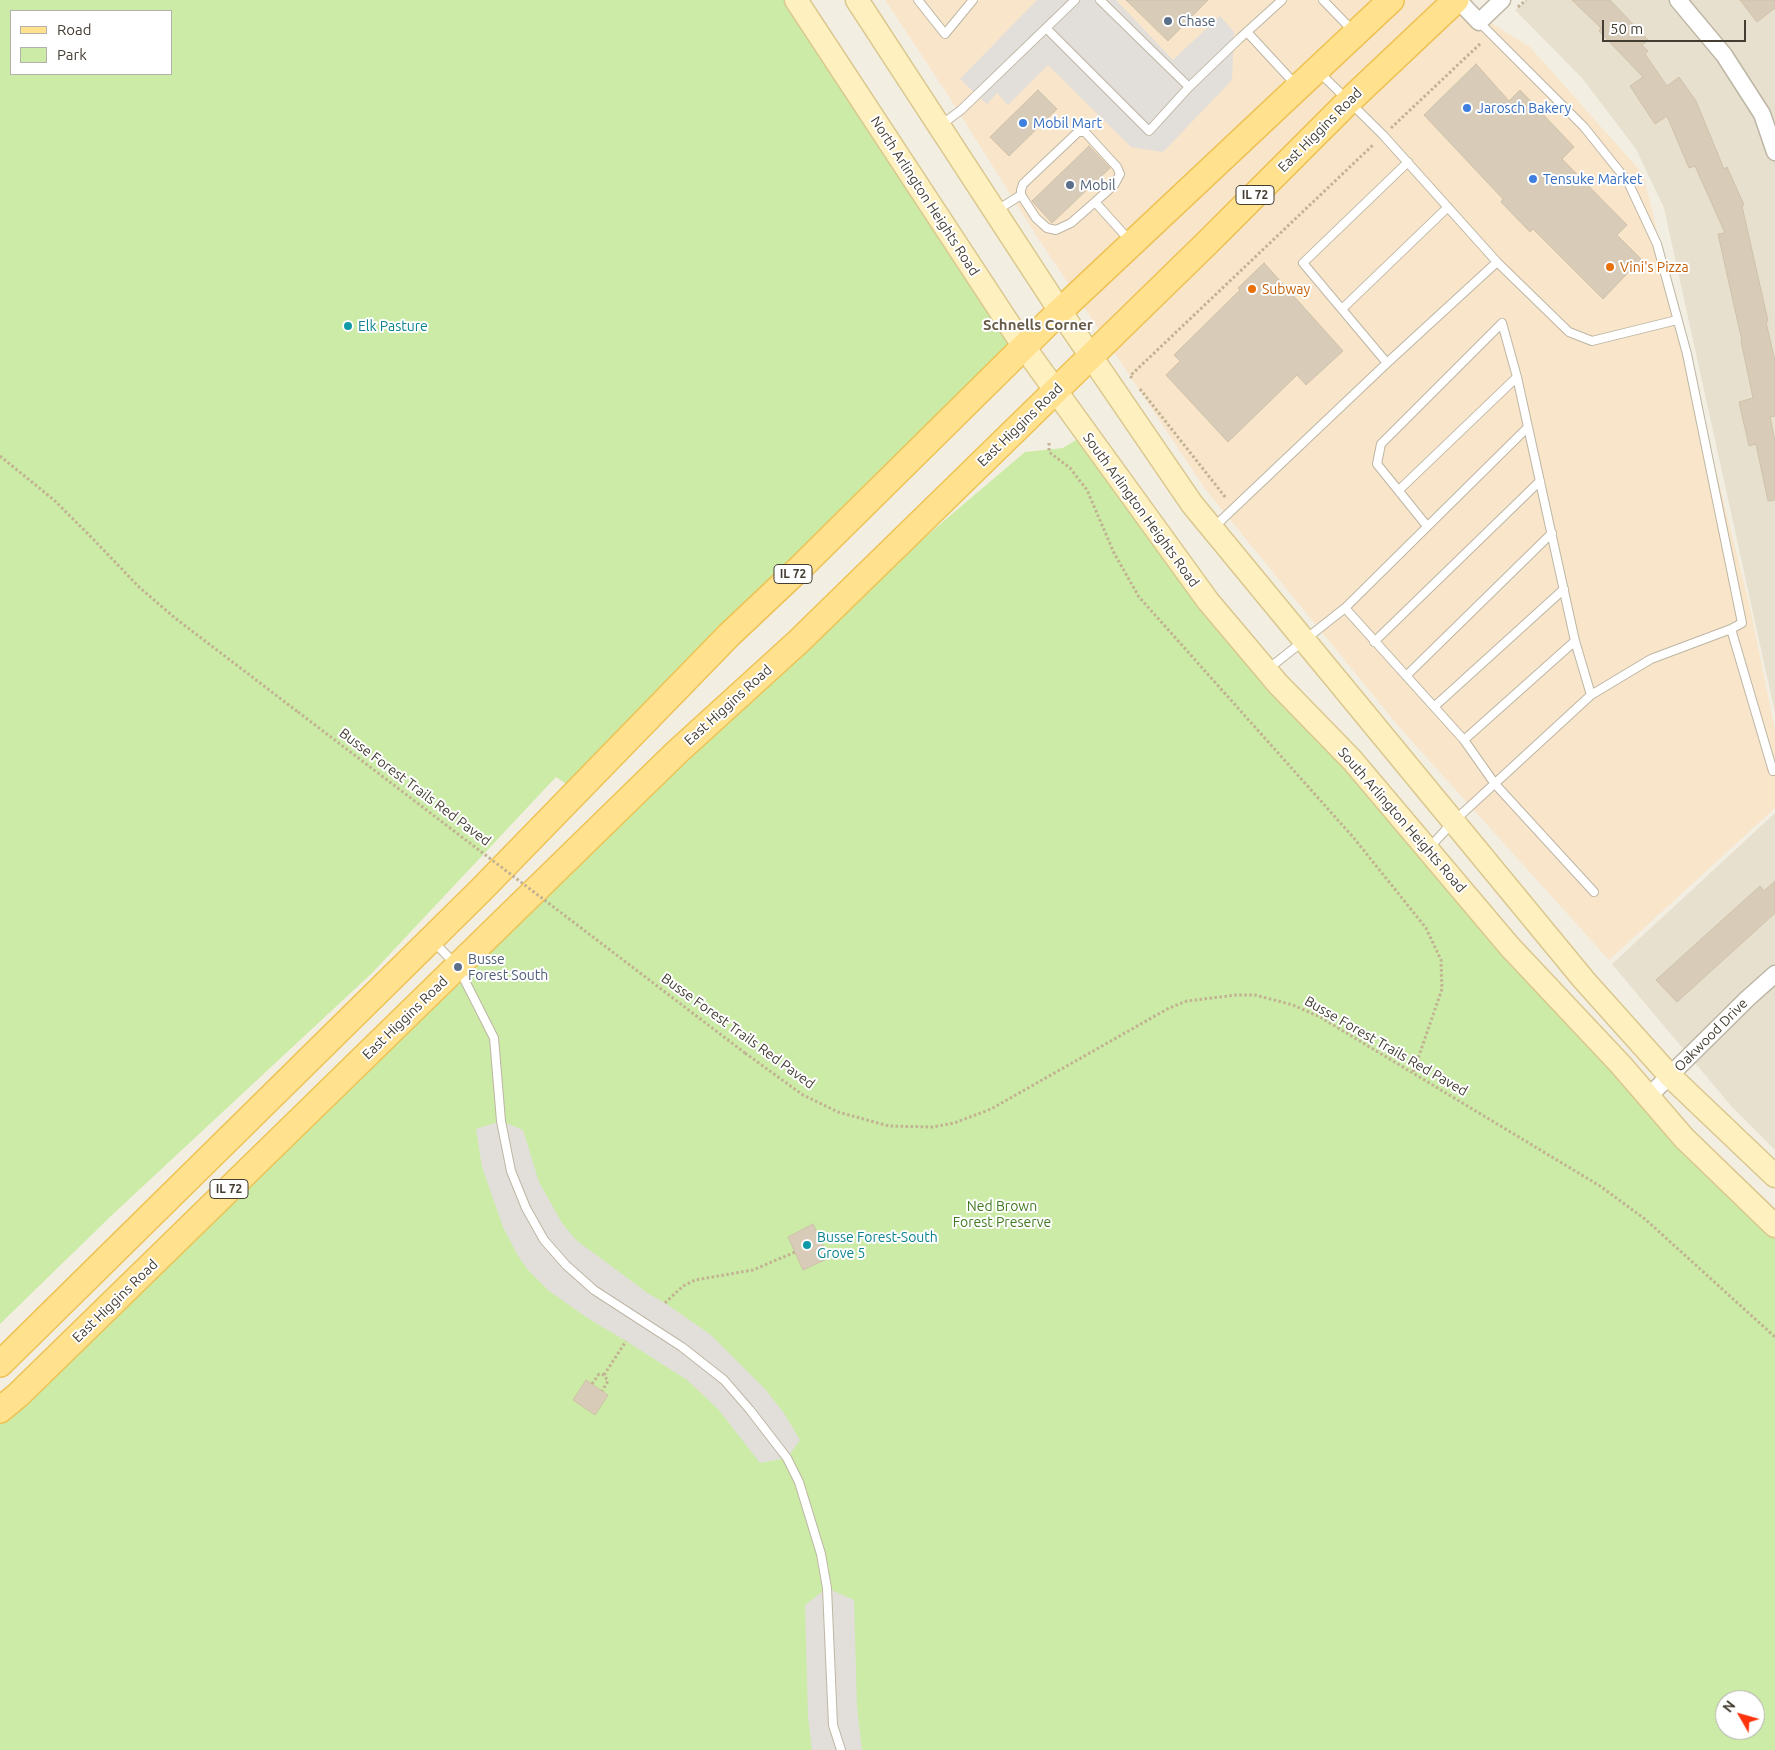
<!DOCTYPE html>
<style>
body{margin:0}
#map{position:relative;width:1775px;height:1750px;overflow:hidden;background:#f3eee2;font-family:Ubuntu,sans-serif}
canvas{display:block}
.legend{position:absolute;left:10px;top:10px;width:162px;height:65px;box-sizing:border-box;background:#fff;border:1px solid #b4b1ad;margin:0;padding:6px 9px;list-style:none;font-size:15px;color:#443d32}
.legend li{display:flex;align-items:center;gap:10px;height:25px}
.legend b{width:25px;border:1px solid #b4b1ad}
.north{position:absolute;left:1715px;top:1690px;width:50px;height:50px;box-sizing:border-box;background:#fff;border:1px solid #b4b1ad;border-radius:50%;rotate:308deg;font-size:14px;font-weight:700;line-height:20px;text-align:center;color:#443d32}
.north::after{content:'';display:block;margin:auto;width:18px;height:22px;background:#ff340c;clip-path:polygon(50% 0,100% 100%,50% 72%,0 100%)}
.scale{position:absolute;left:1602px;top:20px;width:144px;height:22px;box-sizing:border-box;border:2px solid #443d32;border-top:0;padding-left:6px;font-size:15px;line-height:18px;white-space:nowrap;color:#443d32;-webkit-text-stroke:4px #fff;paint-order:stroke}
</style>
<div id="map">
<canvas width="1775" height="1750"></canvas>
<ul class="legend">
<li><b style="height:6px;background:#ffe18e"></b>Road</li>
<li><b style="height:14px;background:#cbeba6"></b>Park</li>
</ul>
<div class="north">N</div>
<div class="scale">50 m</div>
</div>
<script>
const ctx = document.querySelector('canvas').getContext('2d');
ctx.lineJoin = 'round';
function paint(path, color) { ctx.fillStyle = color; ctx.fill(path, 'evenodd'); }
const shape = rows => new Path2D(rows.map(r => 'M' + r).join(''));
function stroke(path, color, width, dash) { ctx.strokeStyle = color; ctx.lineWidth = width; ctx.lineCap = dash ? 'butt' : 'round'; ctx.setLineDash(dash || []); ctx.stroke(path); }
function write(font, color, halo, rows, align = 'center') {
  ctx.font = font + ' Ubuntu,sans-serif'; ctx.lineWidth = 4; ctx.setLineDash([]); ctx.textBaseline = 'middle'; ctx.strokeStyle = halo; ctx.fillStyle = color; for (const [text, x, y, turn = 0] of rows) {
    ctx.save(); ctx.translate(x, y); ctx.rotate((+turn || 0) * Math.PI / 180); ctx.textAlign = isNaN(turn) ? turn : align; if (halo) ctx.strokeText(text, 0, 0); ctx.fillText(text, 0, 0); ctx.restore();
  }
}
paint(shape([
 [1526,0,1775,0,1775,713,1664,208,1636,149,1582,78,1515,10],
 [1775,813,1775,1150,1732,1107,1612,964]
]), '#e7e0cf');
paint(shape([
 [885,0,1454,0,1530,47,1643,174,1750,608,1775,730,1775,808,1609,960,1400,728,1206,490,1036,235,948,95]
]), '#f8e5ca');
paint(shape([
 [0,0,790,0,1024,347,577,791,556,777,372,973,111,1216,0,1324],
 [11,11,171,11,171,74,11,74],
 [1084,435,1173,555,1775,1227,1775,1750,0,1750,0,1410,744,691,1025,452,1063,448],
 [1725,1700,1755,1700,1755,1730,1725,1730]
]), '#cbeba6');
paint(shape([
 [1037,0,1116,0,1173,60,1220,16,1234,32,1232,80,1163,152,1131,147,1048,65,1008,105,997,93,987,104,960,79],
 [501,1121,523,1130,539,1182,562,1223,576,1240,649,1294,665,1303,711,1335,765,1389,784,1413,800,1440,787,1458,760,1463,718,1409,687,1380,626,1341,589,1319,549,1291,528,1270,518,1256,503,1227,482,1167,476,1129],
 [827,1588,854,1600,857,1707,862,1750,812,1750,808,1716,805,1605]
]), '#e2dfdb');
const building = shape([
 [1126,0,1208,0,1168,41,1126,0],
 [1572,0,1610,0,1648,40,1642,45,1648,51,1645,54,1667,86,1679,77,1696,101,1724,169,1727,167,1744,205,1742,206,1768,321,1766,322,1775,361,1775,416,1770,417,1775,441,1775,500,1768,501,1756,444,1749,446,1739,402,1753,398,1741,341,1742,341,1718,234,1725,233,1695,166,1689,168,1667,116,1655,124,1630,86,1643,77,1599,31,1601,28,1572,0],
 [1740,0,1775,0,1775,8,1757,22,1740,0],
 [1476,64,1509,101,1520,90,1574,147,1562,159,1627,225,1617,235,1641,259,1603,299,1533,229,1530,232,1501,202,1503,199,1424,115,1476,64],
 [1038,90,1057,109,1009,156,990,137,1038,90],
 [1089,146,1110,168,1052,223,1032,201,1089,146],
 [1264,263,1343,351,1306,385,1297,375,1228,442,1166,375,1180,361,1174,355,1240,290,1238,288,1264,263],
 [1775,881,1775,913,1677,1002,1656,980,1760,886,1764,891,1775,881],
 [813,1224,829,1258,803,1270,788,1237,813,1224],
 [586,1380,608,1395,595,1415,573,1400,586,1380]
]);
paint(building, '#d8ccb9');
stroke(building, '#d0c2a9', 1);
const lane = shape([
 [918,0,945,34,973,0],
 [1100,0,1189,87],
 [1323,0,1353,31],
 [1046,28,1149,131,1189,87,1239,39,1282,0],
 [1247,32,1296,85],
 [941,125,961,110,1075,0],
 [1021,195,1021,190,1023,184,1078,132,1085,132,1117,167,1120,174,1114,185,1095,202],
 [997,210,1021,195,1036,218,1047,228,1056,230,1071,223,1095,202,1131,242],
 [1497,262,1569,332,1592,341,1677,320],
 [1342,309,1448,207],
 [1387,363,1303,263,1408,162],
 [1399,490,1517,377],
 [1427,526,1377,464,1381,444,1502,323,1517,377,1575,641,1591,695],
 [1213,528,1387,363,1497,262,1383,135,1318,71],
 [1345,608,1464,740,1495,784,1594,892],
 [1731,629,1773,771],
 [1374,642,1540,481],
 [1268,669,1345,608,1528,427],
 [1406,676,1552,533],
 [1435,706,1564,589],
 [1464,740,1575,641],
 [1429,848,1453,822,1591,695,1651,659,1731,629,1742,623,1687,354,1657,244,1628,182,1584,127,1479,22],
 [434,942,458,967,494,1038,501,1121,511,1171,526,1208,544,1240,566,1265,594,1290,682,1347,724,1380,750,1410,787,1458,799,1482,821,1554,827,1588,833,1725,841,1750]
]);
const street = shape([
 [1458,0,1479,22,1502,0],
 [1678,0,1724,55,1762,114,1775,152],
 [1648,1097,1747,999,1775,974]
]);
const secondary = shape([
 [796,0,1024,347,1208,601,1278,684,1352,760,1510,947,1621,1065,1684,1138,1775,1226],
 [857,0,1060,311,1192,504,1584,980,1670,1076,1775,1176]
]);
const primary = shape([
 [0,1364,481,890,729,635,800,568,1060,311,1391,0],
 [0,1410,18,1395,676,753,799,641,1207,243,1348,102,1456,0]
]);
stroke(lane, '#beb6a4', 10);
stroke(street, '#beb6a4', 19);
stroke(secondary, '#dac78e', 25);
stroke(primary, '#eec254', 28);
stroke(shape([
 [1518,7,1526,0],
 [1391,128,1481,43],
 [1132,378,1130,376,1374,144],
 [1140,389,1226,498],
 [1049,443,1049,452,1070,468,1087,490,1114,553,1139,597,1353,837,1426,928,1441,960,1442,989,1413,1073],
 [0,456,54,500,94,540,139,587,175,618,298,712],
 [745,1053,803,1095,838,1112,889,1126,933,1127,954,1123,991,1109,1169,1008,1187,1001,1236,995,1255,995,1293,1005,1320,1017,1600,1186,1645,1219,1775,1337],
 [665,1303,683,1286,695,1280,753,1270,795,1252],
 [604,1375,626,1341],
 [592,1384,599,1374,604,1375,608,1381,602,1391]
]), '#c2b293', 3, [2.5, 2.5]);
stroke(lane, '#fff', 8);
stroke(street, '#fff', 16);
stroke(secondary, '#fff1bf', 22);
stroke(primary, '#ffe18e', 25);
stroke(shape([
 [298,712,745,1053]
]), '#c2b293', 3, [2.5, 2.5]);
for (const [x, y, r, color] of [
 [1168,21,5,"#5c6f8a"],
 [1467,108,5,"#3f7fe0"],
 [1023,123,5,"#3f7fe0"],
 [1533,179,5,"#3f7fe0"],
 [1070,185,5,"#5c6f8a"],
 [1610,267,5,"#e8710a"],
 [1252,289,5,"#e8710a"],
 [348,326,5,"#0f9aa8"],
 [458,967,5,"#5c6f8a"],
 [807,1245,5,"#0f9aa8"]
]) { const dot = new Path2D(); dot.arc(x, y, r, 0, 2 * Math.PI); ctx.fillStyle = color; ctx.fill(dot); stroke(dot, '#fff', 2); }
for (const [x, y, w] of [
 [1255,195,38],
 [793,574,38],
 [229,1189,38]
]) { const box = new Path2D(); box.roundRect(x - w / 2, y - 9.5, w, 19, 4); ctx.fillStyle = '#fff'; ctx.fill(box); stroke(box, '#443d32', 1); }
write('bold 12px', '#443d32', null, [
 ["IL 72",1255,195],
 ["IL 72",793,574],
 ["IL 72",229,1189]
]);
write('14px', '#4e5e75', '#fff', [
 ["Chase",1178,21],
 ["Mobil",1080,185],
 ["Busse",468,959],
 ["Forest South",468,975]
], 'left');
write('14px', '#366cbe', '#fff', [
 ["Jarosch Bakery",1477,108],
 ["Mobil Mart",1033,123],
 ["Tensuke Market",1543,179]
], 'left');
write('14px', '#443d32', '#fff', [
 ["East Higgins Road",1320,130,-45],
 ["North Arlington Heights Road",925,196,57],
 ["East Higgins Road",1020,425,-44],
 ["South Arlington Heights Road",1141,510,54],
 ["East Higgins Road",728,705,-42],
 ["Busse Forest Trails Red Paved",415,787,37],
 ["South Arlington Heights Road",1402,820,49],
 ["East Higgins Road",405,1018,-44],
 ["Busse Forest Trails Red Paved",738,1031,36],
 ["Oakwood Drive",1711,1035,-45],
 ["Busse Forest Trails Red Paved",1386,1046,30],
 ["East Higgins Road",115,1301,-44]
]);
write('14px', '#c56008', '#fff', [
 ["Vini's Pizza",1620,267],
 ["Subway",1262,289]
], 'left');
write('14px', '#0d838f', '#fff', [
 ["Elk Pasture",358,326],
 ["Busse Forest-South",817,1237],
 ["Grove 5",817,1253]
], 'left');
write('14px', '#417a21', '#fff', [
 ["Ned Brown",1002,1206],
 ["Forest Preserve",1002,1222]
]);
write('bold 15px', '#685c48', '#fff', [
 ["Schnells Corner",1038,325]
]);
</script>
